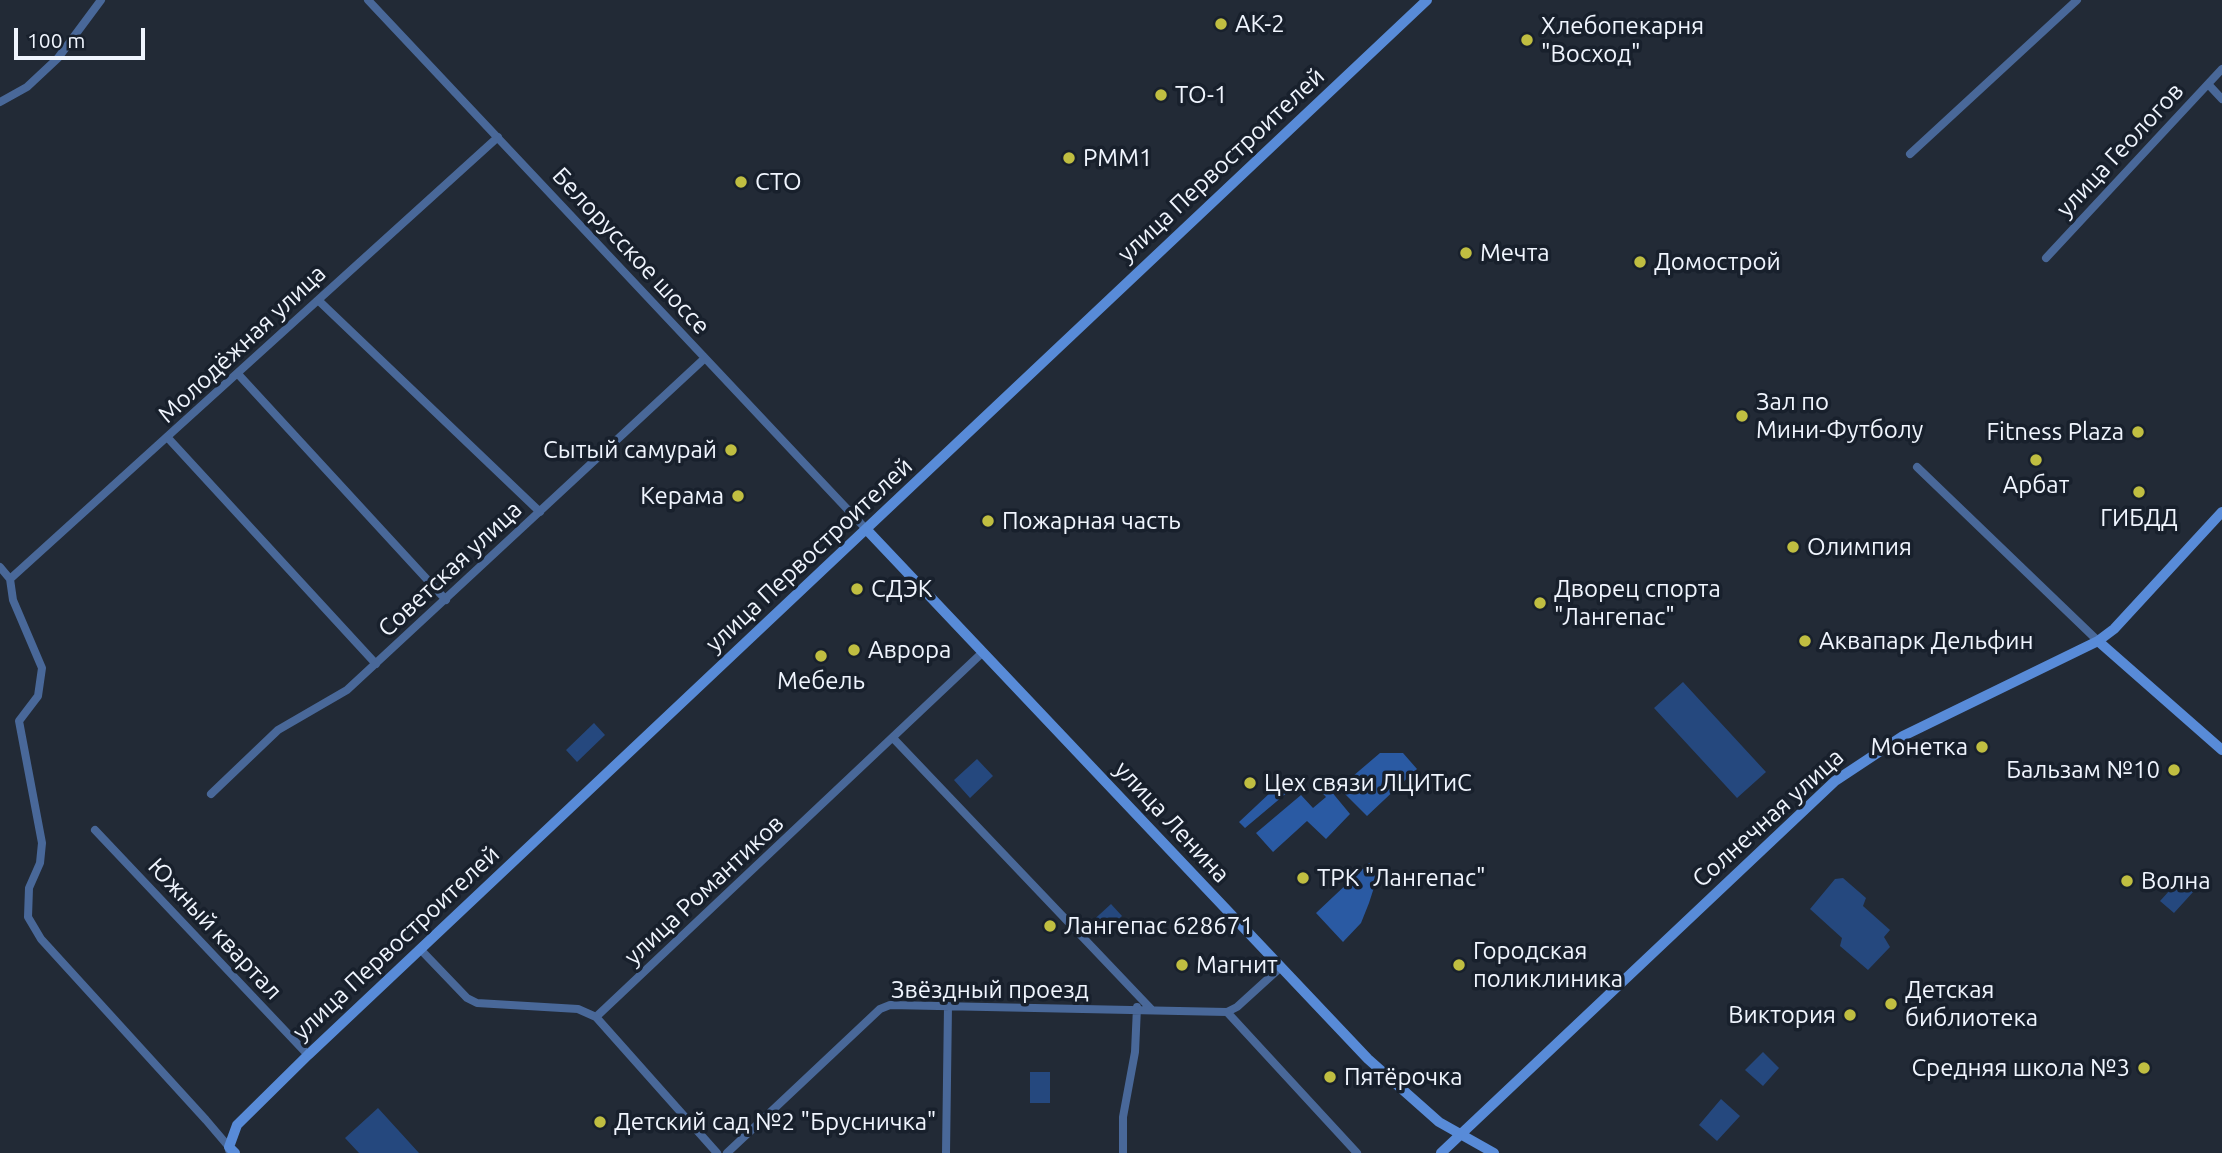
<!DOCTYPE html>
<meta charset="utf-8">
<style>
body{margin:0}
#map{position:relative;width:2222px;height:1153px;overflow:hidden;background:#222a36;font-family:Ubuntu,sans-serif}
canvas{display:block}
.scale{position:absolute;left:14px;top:28px;width:131px;height:32px;box-sizing:border-box;border:4px solid #f0f5fe;border-top:0;padding-left:9px;font-size:21px;line-height:24px;white-space:nowrap;color:#f0f5fe;-webkit-text-stroke:5px #18202c;paint-order:stroke}
</style>
<div id="map">
<canvas width="2222" height="1153"></canvas>
<div class="scale">100 m</div>
</div>
<script>
const ctx = document.querySelector('canvas').getContext('2d');
ctx.lineJoin = 'round';
function paint(path, color) { ctx.fillStyle = color; ctx.fill(path, 'evenodd'); }
const shape = rows => new Path2D(rows.map(r => 'M' + r).join(''));
function stroke(path, color, width, dash) { ctx.strokeStyle = color; ctx.lineWidth = width; ctx.lineCap = dash ? 'butt' : 'round'; ctx.setLineDash(dash || []); ctx.stroke(path); }
function write(font, color, halo, rows, align = 'center') {
  ctx.font = font + ' Ubuntu,sans-serif'; ctx.lineWidth = 7; ctx.setLineDash([]); ctx.textBaseline = 'middle'; ctx.strokeStyle = halo; ctx.fillStyle = color; for (const [text, x, y, turn = 0] of rows) {
    ctx.save(); ctx.translate(x, y); ctx.rotate((+turn || 0) * Math.PI / 180); ctx.textAlign = isNaN(turn) ? turn : align; if (halo) ctx.strokeText(text, 0, 0); ctx.fillText(text, 0, 0); ctx.restore();
  }
}
paint(shape([
 [1683,682,1766,772,1737,798,1654,708],
 [594,723,605,735,577,762,566,750],
 [977,759,993,776,970,798,954,780],
 [1843,878,1866,898,1863,906,1890,930,1884,937,1890,947,1868,970,1840,946,1842,938,1810,909,1835,879],
 [2180,879,2194,891,2174,913,2160,901],
 [1111,904,1122,916,1099,937,1088,925],
 [1763,1052,1779,1068,1763,1086,1745,1070],
 [1030,1072,1050,1072,1050,1103,1030,1103],
 [1721,1099,1740,1116,1717,1141,1699,1125],
 [378,1108,419,1153,359,1153,345,1138]
]), '#25487e');
paint(shape([
 [1380,753,1403,753,1417,769,1367,816,1339,788],
 [1288,776,1295,786,1245,828,1239,822],
 [1326,785,1350,814,1326,839,1307,821,1273,852,1256,833,1301,795,1313,808,1326,797,1316,786],
 [1369,863,1380,869,1369,903,1361,923,1343,942,1316,913]
]), '#2a5aa3');
stroke(shape([
 [368,0,866,529],
 [2208,84,2222,99],
 [0,102,27,87,58,58,101,0],
 [1910,154,2077,0],
 [2046,258,2222,69],
 [318,300,540,512],
 [238,374,446,600],
 [168,438,376,664],
 [1917,467,2098,641],
 [0,567,10,579],
 [10,579,13,600,42,668,38,696,19,721,42,843,40,863,29,888,28,917,41,939,206,1120,229,1147,229,1150],
 [10,579,498,137],
 [893,738,1152,1010],
 [211,794,278,730,347,690,705,358],
 [95,830,308,1055],
 [420,949,467,998,477,1003,578,1009,596,1017,983,652],
 [1227,1012,1357,1153],
 [596,1017,717,1153],
 [727,1153,880,1009,890,1005,1227,1012,1237,1007,1281,967],
 [946,1153,948,1006],
 [1123,1153,1123,1117,1135,1052,1137,1007]
]), '#496899', 8);
stroke(shape([
 [866,529,1368,1059,1439,1122,1494,1153],
 [2098,641,2222,750],
 [235,1153,229,1147,237,1125,308,1055,1427,0],
 [1441,1153,1835,781,1903,736,2098,641,2114,629,2222,512]
]), '#588bd8', 10);
for (const [x, y, r, color] of [
 [1221,24,7,"#c0be41"],
 [1527,40,7,"#c0be41"],
 [1161,95,7,"#c0be41"],
 [1069,158,7,"#c0be41"],
 [741,182,7,"#c0be41"],
 [1466,253,7,"#c0be41"],
 [1640,262,7,"#c0be41"],
 [1742,416,7,"#c0be41"],
 [2138,432,7,"#c0be41"],
 [731,450,7,"#c0be41"],
 [2036,460,7,"#c0be41"],
 [2139,492,7,"#c0be41"],
 [738,496,7,"#c0be41"],
 [988,521,7,"#c0be41"],
 [1793,547,7,"#c0be41"],
 [857,589,7,"#c0be41"],
 [1540,603,7,"#c0be41"],
 [1805,641,7,"#c0be41"],
 [854,650,7,"#c0be41"],
 [821,656,7,"#c0be41"],
 [1982,747,7,"#c0be41"],
 [2174,770,7,"#c0be41"],
 [1250,783,7,"#c0be41"],
 [1303,878,7,"#c0be41"],
 [2127,881,7,"#c0be41"],
 [1050,926,7,"#c0be41"],
 [1182,965,7,"#c0be41"],
 [1459,965,7,"#c0be41"],
 [1891,1004,7,"#c0be41"],
 [1850,1015,7,"#c0be41"],
 [2144,1068,7,"#c0be41"],
 [1330,1077,7,"#c0be41"],
 [600,1122,7,"#c0be41"]
]) { const dot = new Path2D(); dot.arc(x, y, r, 0, 2 * Math.PI); ctx.fillStyle = color; ctx.fill(dot); stroke(dot, '#18202c', 2.5); }
write('24px', '#f0f5fe', '#18202c', [
 ["АК-2",1235,24],
 ["Хлебопекарня",1541,26],
 ["\"Восход\"",1541,54],
 ["ТО-1",1175,95],
 ["РММ1",1083,158],
 ["СТО",755,182],
 ["Мечта",1480,253],
 ["Домострой",1654,262],
 ["Зал по",1756,402],
 ["Мини-Футболу",1756,430],
 ["Fitness Plaza",2124,432,"right"],
 ["Сытый самурай",717,450,"right"],
 ["Арбат",2036,485,"center"],
 ["Керама",724,496,"right"],
 ["ГИБДД",2139,518,"center"],
 ["Пожарная часть",1002,521],
 ["Олимпия",1807,547],
 ["СДЭК",871,589],
 ["Дворец спорта",1554,589],
 ["\"Лангепас\"",1554,617],
 ["Аквапарк Дельфин",1819,641],
 ["Аврора",868,650],
 ["Мебель",821,681,"center"],
 ["Монетка",1968,747,"right"],
 ["Бальзам №10",2160,770,"right"],
 ["Цех связи ЛЦИТиС",1264,783],
 ["ТРК \"Лангепас\"",1317,878],
 ["Волна",2141,881],
 ["Лангепас 628671",1064,926],
 ["Городская",1473,951],
 ["поликлиника",1473,979],
 ["Магнит",1196,965],
 ["Детская",1905,990],
 ["библиотека",1905,1018],
 ["Виктория",1836,1015,"right"],
 ["Средняя школа №3",2130,1068,"right"],
 ["Пятёрочка",1344,1077],
 ["Детский сад №2 \"Брусничка\"",614,1122]
], 'left');
write('24px', '#f0f5fe', '#18202c', [
 ["улица Геологов",2120,150,-47],
 ["улица Первостроителей",1221,165,-43],
 ["Белорусское шоссе",631,251,47],
 ["Молодёжная улица",242,344,-43],
 ["улица Первостроителей",809,555,-43],
 ["Советская улица",450,569,-43],
 ["Солнечная улица",1768,818,-42],
 ["улица Ленина",1172,822,47],
 ["улица Романтиков",704,890,-43],
 ["Южный квартал",215,929,47],
 ["улица Первостроителей",396,943,-43],
 ["Звёздный проезд",990,990]
]);
</script>
